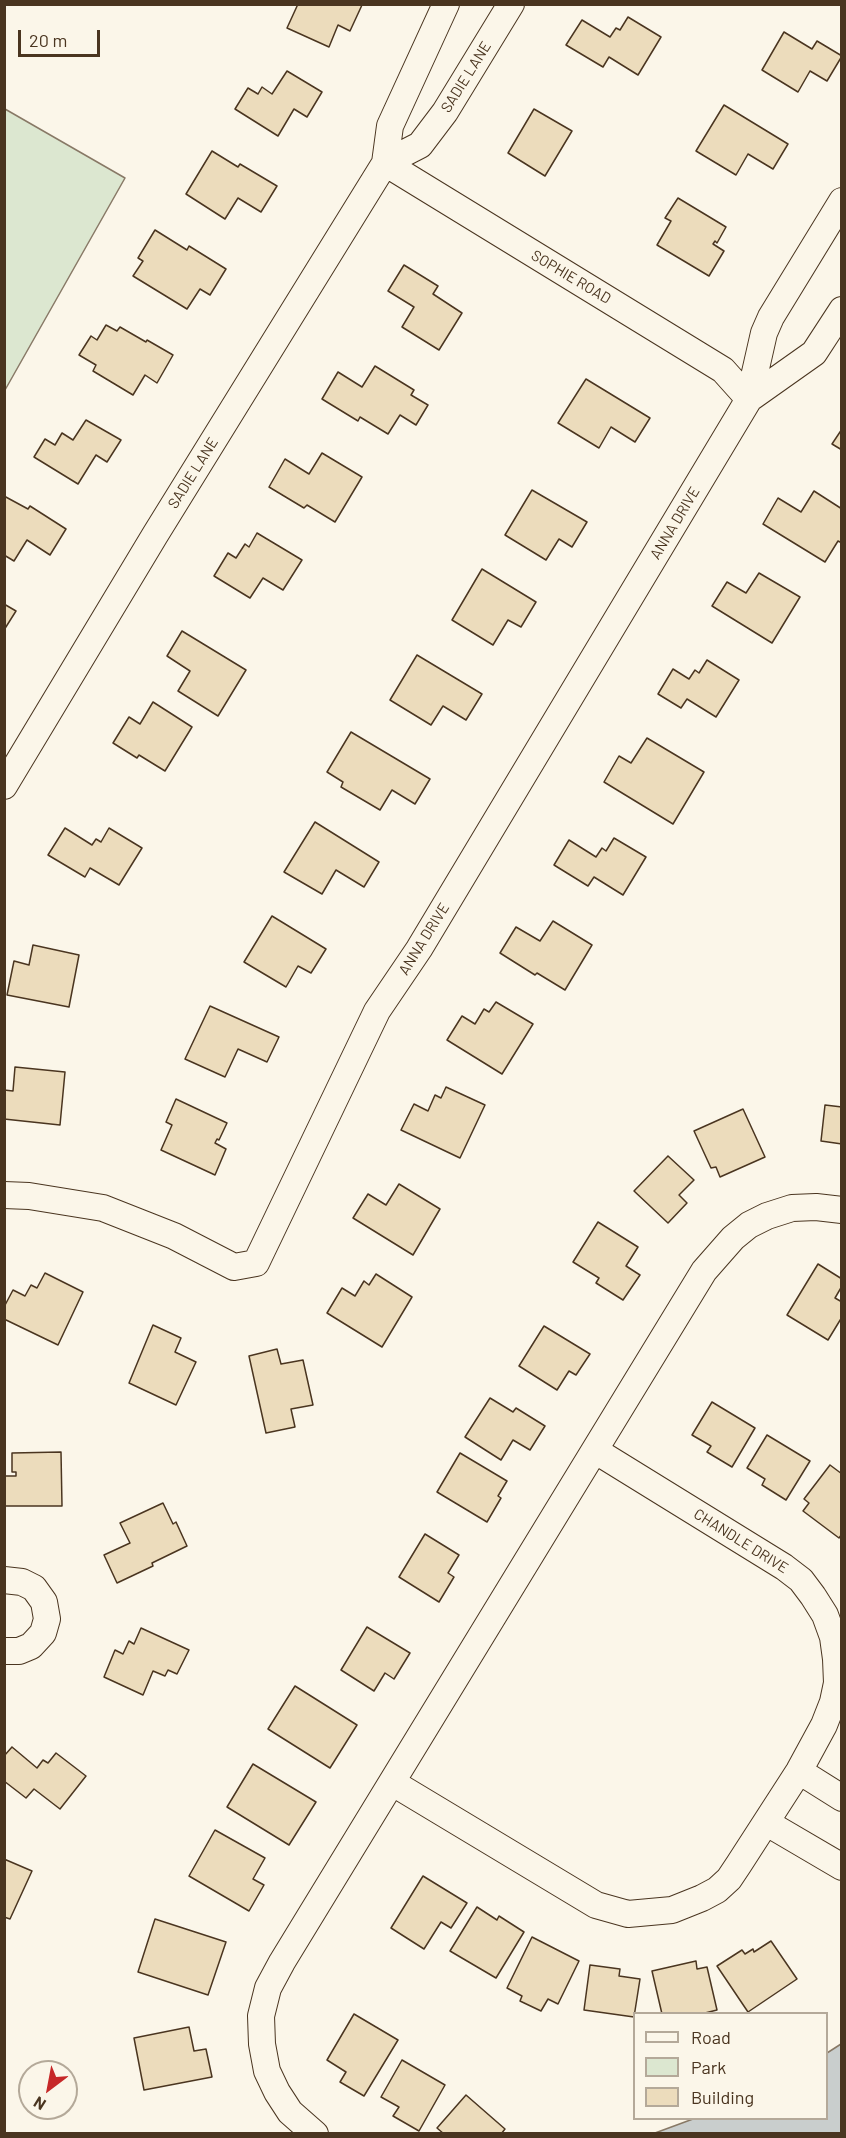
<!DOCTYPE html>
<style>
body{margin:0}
#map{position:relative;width:846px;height:2138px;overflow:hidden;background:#fbf6e9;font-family:Barlow,sans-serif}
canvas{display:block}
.frame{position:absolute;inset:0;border:6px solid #4a3520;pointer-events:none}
.legend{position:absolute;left:633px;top:2012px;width:195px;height:108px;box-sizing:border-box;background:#fbf6e9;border:2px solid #b4a999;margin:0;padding:8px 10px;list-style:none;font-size:18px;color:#4a3520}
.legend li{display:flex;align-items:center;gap:12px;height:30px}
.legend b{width:30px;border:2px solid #b4a999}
.north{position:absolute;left:18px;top:2060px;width:60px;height:60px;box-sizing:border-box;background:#fbf6e9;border:2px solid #b4a999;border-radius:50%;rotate:212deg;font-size:16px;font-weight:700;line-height:24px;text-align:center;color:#4a3520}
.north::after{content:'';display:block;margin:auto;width:21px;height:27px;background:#c62828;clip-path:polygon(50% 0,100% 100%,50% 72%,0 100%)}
.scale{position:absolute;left:18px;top:30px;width:82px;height:27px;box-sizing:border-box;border:3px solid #4a3520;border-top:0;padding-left:8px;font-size:18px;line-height:21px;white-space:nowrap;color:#4a3520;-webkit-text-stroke:4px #fbf6e9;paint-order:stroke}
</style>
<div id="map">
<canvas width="846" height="2138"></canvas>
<div class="frame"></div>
<ul class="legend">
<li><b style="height:8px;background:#fbf6e9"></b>Road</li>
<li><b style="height:16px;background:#dce7d0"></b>Park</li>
<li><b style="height:16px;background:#ecdcbc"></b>Building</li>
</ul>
<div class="north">N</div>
<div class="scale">20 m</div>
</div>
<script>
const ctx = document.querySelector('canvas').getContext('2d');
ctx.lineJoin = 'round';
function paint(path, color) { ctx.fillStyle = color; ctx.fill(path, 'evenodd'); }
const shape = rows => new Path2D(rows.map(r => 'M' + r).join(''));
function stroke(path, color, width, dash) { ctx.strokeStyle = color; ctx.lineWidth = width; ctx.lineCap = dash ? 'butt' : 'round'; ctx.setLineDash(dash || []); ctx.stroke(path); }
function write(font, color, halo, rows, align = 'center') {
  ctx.font = font + ' Barlow,sans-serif'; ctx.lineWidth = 4.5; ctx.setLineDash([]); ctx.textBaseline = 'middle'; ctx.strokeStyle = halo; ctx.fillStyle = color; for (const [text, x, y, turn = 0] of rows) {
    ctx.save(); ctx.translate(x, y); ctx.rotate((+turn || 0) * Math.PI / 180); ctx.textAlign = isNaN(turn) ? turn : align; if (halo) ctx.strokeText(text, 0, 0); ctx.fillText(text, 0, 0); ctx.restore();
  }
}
const green = shape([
 [5,109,125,178,5,390,5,109]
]);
paint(green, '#dce7d0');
stroke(green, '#887966', 1.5);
const water = shape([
 [841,2044,841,2133,655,2133,693,2119,826,2118,827,2053,841,2044]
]);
paint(water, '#c9cecd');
stroke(water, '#887966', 1.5);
const building = shape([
 [298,4,362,4,362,5,350,31,338,25,329,47,287,28,298,4],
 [628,17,661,37,638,75,609,57,603,67,566,45,582,20,610,37,616,28,620,30,628,17],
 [784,32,812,49,817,41,842,56,827,81,810,71,798,92,762,70,784,32],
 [287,71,322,92,307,117,294,109,278,136,235,109,248,88,258,94,262,87,272,94,287,71],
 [724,105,788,144,773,169,748,154,736,175,696,151,724,105],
 [534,109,572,131,545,176,508,153,534,109],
 [212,151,238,167,240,164,277,186,261,212,238,198,225,219,186,194,212,151],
 [678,198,726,227,717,243,715,241,713,244,724,251,709,276,657,245,671,221,665,218,678,198],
 [155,230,187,250,189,246,226,269,210,295,200,289,187,309,133,276,143,261,138,258,155,230],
 [404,265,438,286,433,294,462,313,439,350,402,327,414,307,388,291,404,265],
 [106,325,117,331,120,327,146,342,147,340,173,355,157,383,145,375,133,395,93,371,96,365,79,355,91,336,97,340,106,325],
 [375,366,414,390,411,395,428,405,416,425,400,415,388,434,360,417,358,421,322,399,338,372,362,387,375,366],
 [586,379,650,418,635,442,611,427,599,448,558,423,586,379],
 [86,420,121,440,107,462,96,455,78,484,34,457,45,439,55,445,62,433,73,440,86,420],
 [842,429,842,450,832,444,842,429],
 [322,453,362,477,335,522,307,505,304,508,269,487,285,459,309,474,322,453],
 [532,490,587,522,572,547,559,539,546,560,505,535,532,490],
 [814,491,842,509,842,543,838,541,825,562,763,524,778,498,801,512,814,491],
 [4,496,28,509,30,506,66,529,50,555,27,540,14,561,4,555,4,496],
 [257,533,302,560,283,590,263,578,250,598,214,576,228,553,236,558,245,544,249,547,257,533],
 [482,569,536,602,521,627,508,620,493,645,452,620,482,569],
 [759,573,800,597,772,643,712,606,727,582,746,593,759,573],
 [4,604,16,611,4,630,4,604],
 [182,631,246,670,218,716,178,691,190,671,167,656,182,631],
 [417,655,482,694,466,720,443,706,431,725,390,700,417,655],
 [707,660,739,680,716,717,687,699,681,708,658,694,673,669,689,679,695,670,699,673,707,660],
 [153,702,192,727,165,771,139,755,137,758,113,743,129,717,140,724,153,702],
 [351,732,430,779,415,804,392,790,380,810,341,787,343,782,327,772,351,732],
 [647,738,704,772,673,824,604,782,619,756,631,763,647,738],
 [315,822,379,862,364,887,336,870,322,894,284,872,315,822],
 [65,828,92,845,96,839,101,842,109,828,142,848,119,885,90,868,85,877,48,855,65,828],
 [614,838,646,857,623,895,594,877,588,886,554,865,569,840,596,857,602,848,606,851,614,838],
 [272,916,326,949,311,973,298,966,286,987,244,962,272,916],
 [553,921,592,945,565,990,537,973,535,975,500,953,516,927,540,941,553,921],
 [33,945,79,955,69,1007,7,995,14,961,29,965,33,945],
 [496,1002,533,1024,502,1074,447,1040,462,1016,475,1024,484,1009,489,1012,496,1002],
 [210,1006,279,1037,267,1062,238,1049,225,1077,185,1059,210,1006],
 [15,1067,65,1072,60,1125,4,1119,4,1090,13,1091,15,1067],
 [446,1087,485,1105,460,1158,401,1130,414,1104,428,1111,435,1095,441,1098,446,1087],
 [176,1099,227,1123,219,1140,217,1139,215,1143,226,1149,215,1175,161,1150,172,1125,166,1122,176,1099],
 [825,1105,842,1107,842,1144,821,1141,825,1105],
 [743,1109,765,1157,720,1177,716,1167,711,1168,694,1131,743,1109],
 [668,1156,694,1180,679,1195,687,1203,668,1223,634,1191,668,1156],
 [399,1184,440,1209,413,1255,353,1218,368,1194,386,1205,399,1184],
 [598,1222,638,1247,626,1266,640,1275,623,1300,596,1283,599,1278,573,1262,598,1222],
 [818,1264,842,1279,842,1286,835,1298,842,1302,842,1317,828,1340,787,1315,818,1264],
 [45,1273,83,1292,58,1345,4,1319,4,1307,13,1290,25,1296,31,1285,37,1288,45,1273],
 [376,1274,412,1297,382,1347,327,1313,342,1288,355,1296,364,1281,369,1285,376,1274],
 [153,1325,181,1338,175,1352,196,1362,176,1405,129,1383,153,1325],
 [544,1326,590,1354,576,1375,569,1371,557,1390,519,1366,544,1326],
 [277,1349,281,1364,303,1360,313,1405,291,1409,295,1427,266,1433,249,1356,277,1349],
 [490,1398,513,1412,516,1408,545,1426,530,1450,513,1440,501,1460,465,1437,490,1398],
 [712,1402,755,1428,732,1467,707,1452,711,1446,692,1435,712,1402],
 [767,1435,810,1461,786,1500,762,1485,765,1479,747,1468,767,1435],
 [61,1452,62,1506,4,1506,4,1476,16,1476,16,1472,12,1472,12,1453,61,1452],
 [460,1453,507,1481,498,1496,501,1498,487,1522,437,1492,460,1453],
 [830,1465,842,1474,842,1534,839,1538,803,1511,809,1503,804,1499,830,1465],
 [163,1503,173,1524,176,1522,187,1546,152,1563,153,1566,117,1583,104,1555,130,1543,120,1523,163,1503],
 [425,1534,459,1555,448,1573,454,1577,439,1602,399,1577,425,1534],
 [367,1627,410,1653,394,1679,385,1673,374,1691,341,1670,367,1627],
 [141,1628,189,1650,177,1674,168,1670,165,1676,153,1671,143,1695,104,1677,115,1650,123,1654,129,1641,134,1644,141,1628],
 [295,1686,357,1725,330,1768,268,1729,295,1686],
 [12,1747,37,1768,43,1760,48,1763,56,1753,86,1776,60,1809,34,1789,26,1798,4,1781,4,1756,12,1747],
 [253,1764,316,1802,289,1845,227,1807,253,1764],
 [215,1830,265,1858,253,1879,264,1885,249,1911,189,1876,215,1830],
 [4,1859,32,1871,10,1919,4,1917,4,1859],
 [423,1876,467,1903,451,1928,441,1922,424,1949,391,1928,423,1876],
 [477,1907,497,1920,499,1916,524,1932,496,1978,450,1951,477,1907],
 [155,1919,226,1942,208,1995,138,1972,155,1919],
 [532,1937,579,1961,558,2004,548,1999,541,2011,520,2001,522,1996,507,1988,532,1937],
 [771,1941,797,1979,748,2012,717,1966,742,1950,745,1954,753,1949,754,1952,771,1941],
 [696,1961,697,1969,707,1967,717,2010,701,2014,662,2014,652,1971,696,1961],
 [590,1965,620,1969,619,1976,640,1979,634,2017,584,2010,590,1965],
 [354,2014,398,2040,364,2096,340,2082,346,2072,327,2060,354,2014],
 [189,2027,194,2051,206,2049,212,2077,144,2090,134,2038,189,2027],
 [402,2060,445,2085,419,2131,393,2116,399,2107,381,2097,402,2060],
 [466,2095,505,2129,501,2134,444,2134,437,2128,466,2095]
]);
paint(building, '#ecdcbc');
stroke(building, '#4a3520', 1.5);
const minor = shape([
 [385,163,723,370,749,399],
 [385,163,420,145,445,112,511,4],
 [749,399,814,353,842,310],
 [4,786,155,535,385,163,390,126,446,4],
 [4,1195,29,1196,103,1208,174,1236,234,1267,256,1263,377,1011,419,949,749,399,764,333,771,317,842,201],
 [4,1580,22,1582,34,1588,44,1602,47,1619,43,1633,31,1646,19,1651,4,1651],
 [799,1771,842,1798],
 [393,1783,596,1905,628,1914,672,1910,702,1898,717,1890,729,1879,739,1864,799,1771,824,1725,833,1702,837,1683,836,1659,833,1637,825,1615,813,1596,801,1580,784,1567,596,1451],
 [767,1823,842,1867],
 [315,2134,290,2112,277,2092,267,2071,262,2044,261,2016,268,1988,282,1962,704,1271,733,1238,749,1225,767,1216,792,1208,816,1207,842,1210]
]);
stroke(minor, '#4a3520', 28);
stroke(minor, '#fbf6e9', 26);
write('15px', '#4a3520', '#fbf6e9', [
 ["SADIE LANE",466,77,-58],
 ["SOPHIE ROAD",571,277,31],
 ["SADIE LANE",193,473,-58],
 ["ANNA DRIVE",675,523,-59],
 ["ANNA DRIVE",424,939,-58],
 ["CHANDLE DRIVE",741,1541,32]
]);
</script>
